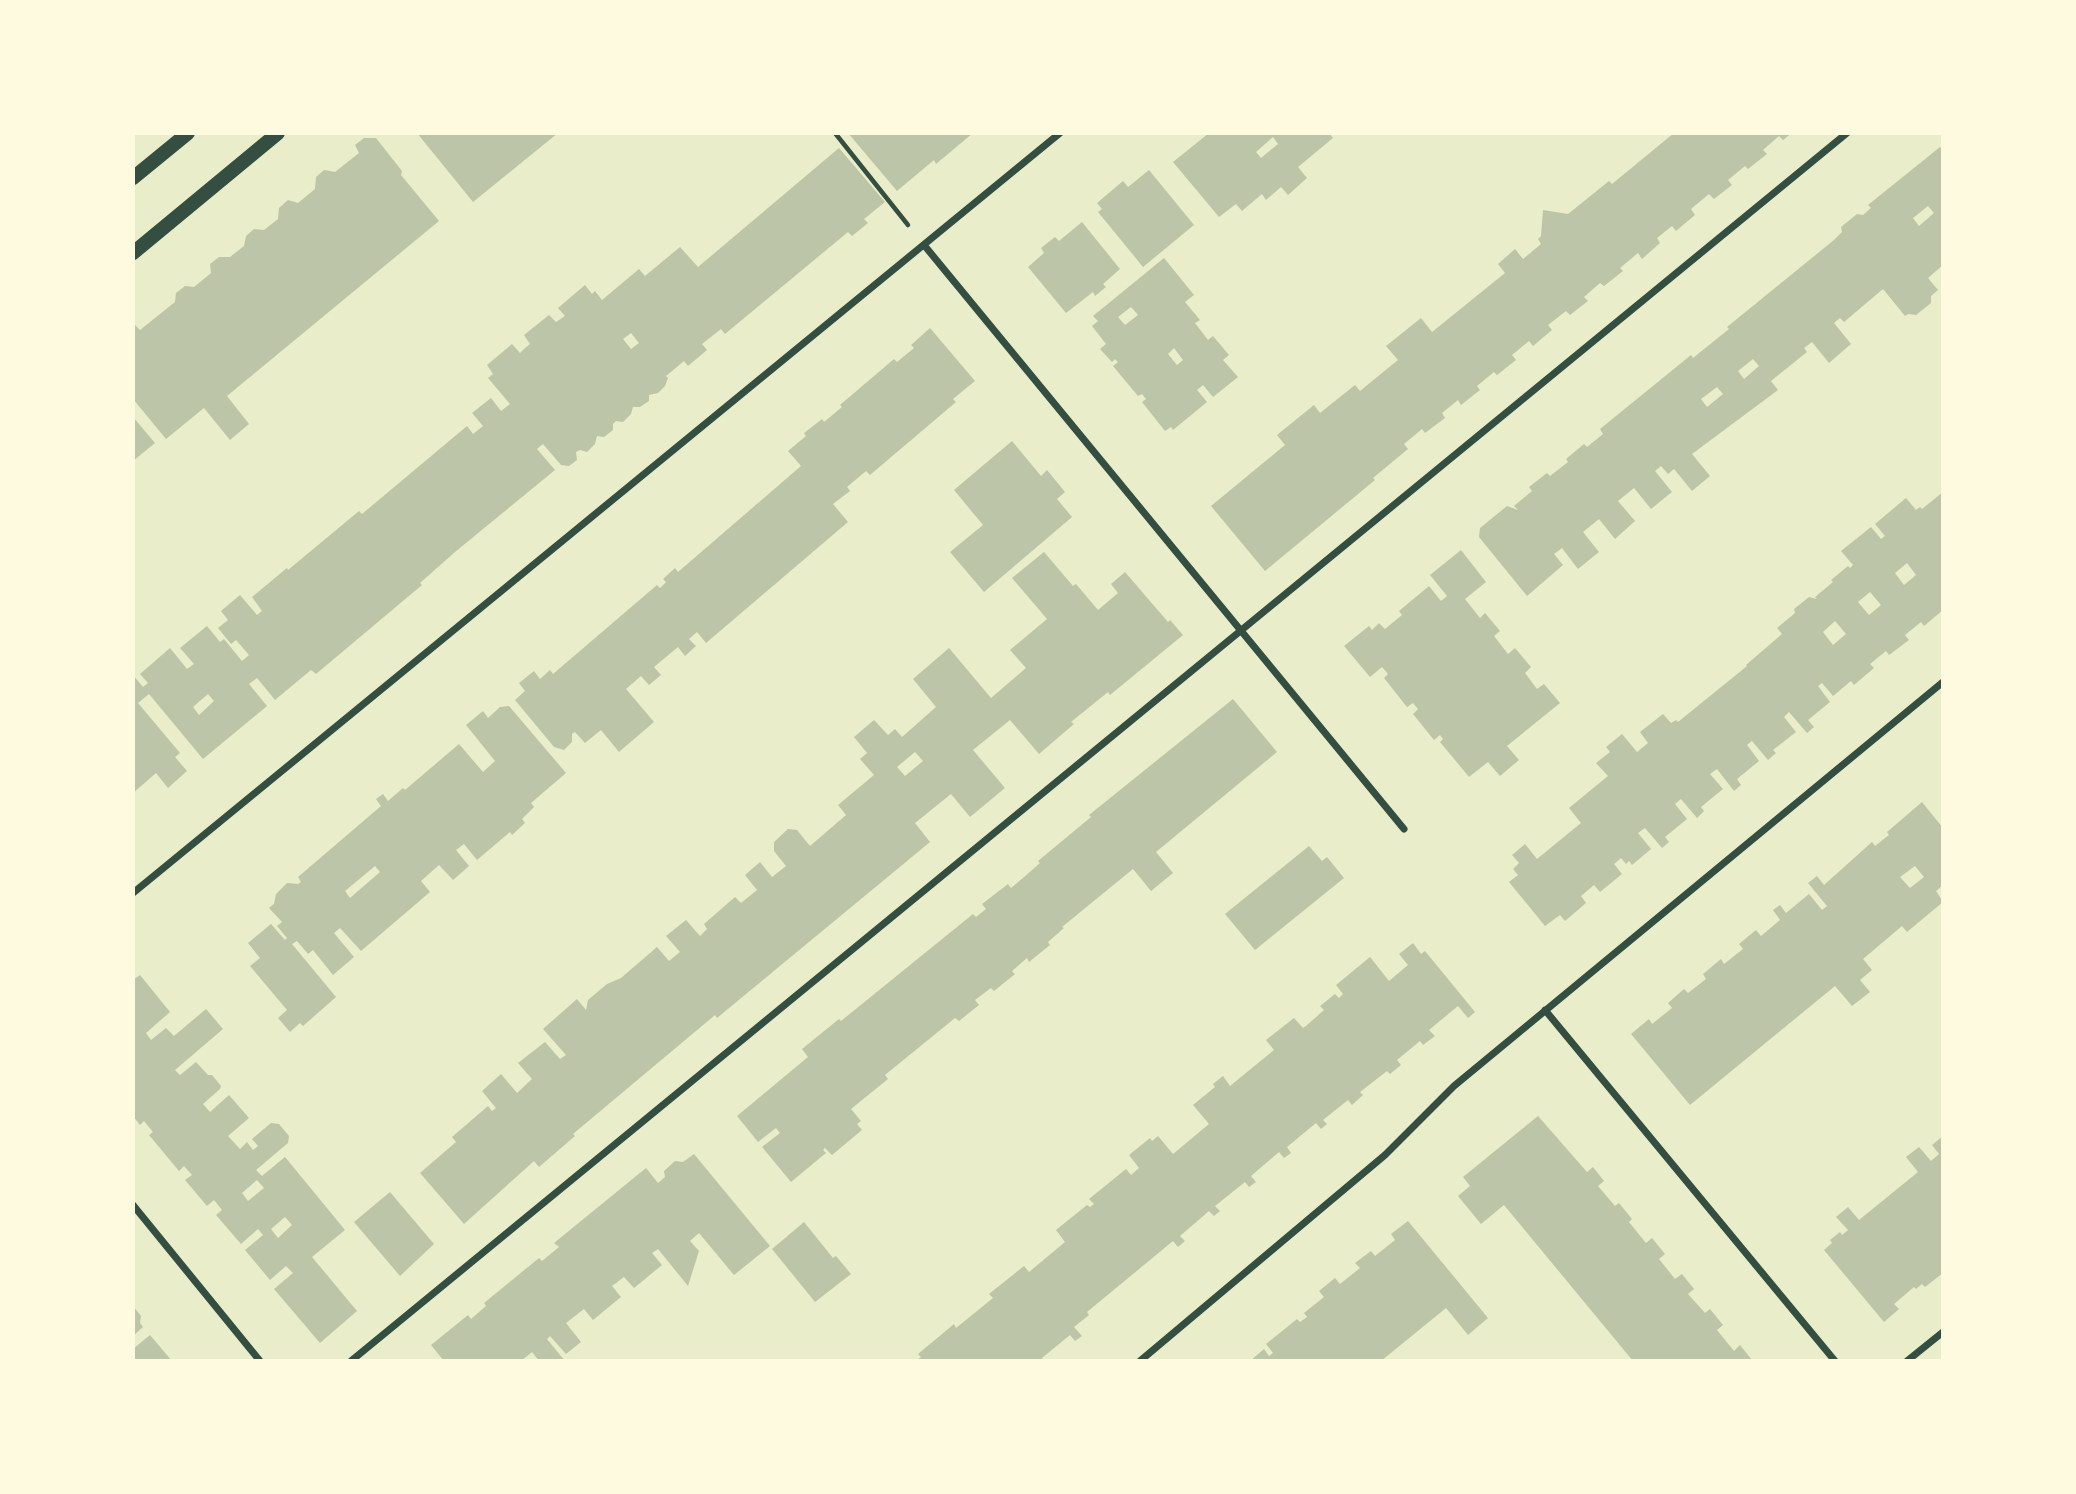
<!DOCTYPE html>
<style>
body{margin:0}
#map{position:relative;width:2076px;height:1494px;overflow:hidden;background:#e9edc9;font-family:Raleway,sans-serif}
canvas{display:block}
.frame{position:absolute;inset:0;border:135px solid #fefae0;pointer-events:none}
</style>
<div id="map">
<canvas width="2076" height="1494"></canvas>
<div class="frame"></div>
</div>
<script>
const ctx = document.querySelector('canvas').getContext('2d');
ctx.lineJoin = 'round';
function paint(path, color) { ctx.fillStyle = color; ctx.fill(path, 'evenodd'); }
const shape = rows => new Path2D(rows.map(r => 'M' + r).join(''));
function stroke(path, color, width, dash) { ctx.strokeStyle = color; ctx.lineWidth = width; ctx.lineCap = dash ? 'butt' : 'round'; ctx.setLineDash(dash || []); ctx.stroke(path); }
paint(shape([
 [417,133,558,133,473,202],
 [848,133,973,133,936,164,934,160,897,191],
 [1209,133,1329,133,1333,138,1298,167,1307,178,1288,195,1281,187,1266,200,1262,194,1242,211,1236,204,1219,217,1173,162],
 [1273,137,1278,144,1261,158,1256,152],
 [1674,133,1792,133,1783,140,1779,136,1763,150,1767,154,1748,169,1745,166,1728,180,1732,185,1714,199,1709,194,1691,209,1695,215,1676,231,1672,226,1657,238,1660,243,1642,259,1638,253,1620,268,1623,271,1604,286,1600,283,1584,297,1588,301,1570,315,1566,311,1548,325,1552,330,1533,346,1529,341,1512,355,1516,360,1497,375,1494,372,1477,386,1480,390,1461,405,1458,400,1442,413,1445,418,1425,433,1422,429,1404,444,1408,449,1373,478,1375,480,1265,571,1211,506,1285,445,1277,435,1314,405,1320,413,1355,385,1360,391,1398,360,1386,346,1421,318,1432,332,1505,273,1498,264,1515,249,1523,259,1541,244,1538,239,1541,236,1543,210,1568,214,1609,181,1612,184],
 [364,138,376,138,402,171,401,175,439,221,227,396,249,424,230,440,204,408,166,439,133,399,133,327,135,325,140,330,175,302,176,293,185,286,194,287,211,273,210,264,219,257,230,257,244,246,246,236,254,229,264,230,278,219,279,208,288,200,298,203,315,189,316,177,324,170,335,172,359,153,355,145],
 [1940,147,1943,151,1943,265,1928,278,1938,290,1931,296,1931,303,1916,315,1908,314,1905,316,1883,289,1844,322,1840,318,1834,323,1851,344,1829,363,1812,342,1804,348,1807,352,1771,381,1778,390,1692,454,1710,476,1692,491,1674,469,1668,474,1661,466,1655,471,1672,492,1651,509,1634,488,1618,501,1635,521,1615,539,1599,519,1583,532,1599,552,1578,569,1562,548,1554,554,1563,565,1527,596,1479,537,1480,528,1507,506,1518,510,1514,506,1532,491,1529,487,1547,473,1550,476,1568,462,1566,459,1584,444,1587,447,1603,434,1600,429,1691,355,1693,358,1729,329,1727,327,1834,240,1842,232,1841,227,1857,214,1863,215,1871,208,1868,205],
 [1928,206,1934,213,1919,226,1913,218],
 [1753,359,1759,366,1744,379,1738,371],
 [1717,387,1723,394,1707,407,1701,399],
 [839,148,885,202,864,219,868,223,852,236,848,232,725,334,721,329,702,344,707,350,688,366,684,361,666,376,668,378,665,386,658,393,649,395,649,401,640,407,633,407,631,414,623,422,616,421,613,424,613,430,604,437,597,436,595,444,587,452,580,450,576,452,577,460,569,466,561,465,543,444,537,449,555,470,455,552,420,583,422,585,316,674,311,670,275,700,257,678,249,684,267,706,203,759,149,694,138,703,180,753,175,757,187,771,168,788,156,773,133,793,133,675,143,687,148,683,140,674,170,648,187,669,194,664,180,648,207,626,220,642,224,639,242,661,249,655,236,640,231,644,218,628,228,620,221,611,240,595,257,615,262,611,252,597,287,568,288,570,359,511,362,514,467,426,473,434,483,426,472,413,491,398,501,411,510,404,488,378,493,374,487,365,512,344,520,353,524,349,530,344,524,335,549,315,556,322,565,316,558,308,585,285,592,294,595,291,602,300,639,269,645,276,680,247,698,267],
 [631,333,639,343,631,349,623,339],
 [208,694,214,701,199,715,193,707],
 [1149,170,1194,225,1143,267,1098,212,1102,209,1097,203,1123,181,1128,187],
 [1082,222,1120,269,1103,284,1106,287,1095,296,1093,292,1066,313,1028,267,1044,253,1041,248,1055,237,1059,241],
 [1164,258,1194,295,1185,302,1200,320,1195,323,1208,340,1213,336,1229,355,1223,360,1238,377,1213,397,1203,385,1197,390,1207,402,1173,430,1171,427,1165,431,1142,402,1146,399,1142,394,1138,396,1113,366,1118,362,1115,359,1112,362,1100,349,1106,344,1092,326,1098,321,1093,316],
 [1131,307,1138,315,1125,325,1118,317],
 [1174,348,1183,360,1177,365,1168,354],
 [930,328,975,381,953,399,956,402,870,475,866,471,847,487,850,491,833,504,848,522,706,643,697,632,689,639,696,646,685,656,678,647,654,667,661,675,649,685,641,676,626,689,654,722,619,752,601,730,585,743,575,732,572,734,572,742,564,750,554,747,515,700,525,691,519,683,534,671,540,679,550,670,553,674,657,585,660,588,666,582,663,579,675,568,678,572,801,466,788,451,806,436,804,433,822,419,824,422,842,407,840,405,894,359,897,362,914,348,911,345],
 [133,417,155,443,133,461],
 [1012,441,1041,476,1047,470,1065,492,1057,499,1072,517,984,592,950,552,983,525,954,490],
 [1943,492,1943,610,1924,626,1921,622,1905,635,1909,640,1889,655,1886,651,1870,664,1874,668,1854,685,1851,681,1833,696,1822,683,1818,686,1830,702,1808,720,1814,727,1807,733,1789,712,1784,717,1796,732,1773,750,1776,753,1768,760,1752,741,1747,745,1759,761,1737,779,1741,785,1734,791,1717,769,1710,774,1723,789,1701,807,1704,811,1697,818,1681,799,1675,804,1687,819,1665,837,1669,842,1662,848,1645,828,1638,833,1651,849,1632,865,1629,861,1626,864,1621,858,1614,864,1622,874,1600,892,1594,885,1581,896,1586,903,1565,921,1560,915,1545,926,1509,882,1518,875,1513,869,1519,863,1512,855,1525,844,1537,859,1581,823,1569,808,1608,776,1596,763,1610,752,1606,747,1622,734,1637,752,1648,743,1640,732,1663,714,1671,723,1676,720,1678,722,1747,666,1746,665,1782,634,1777,628,1795,613,1794,609,1809,597,1817,599,1815,597,1833,582,1831,580,1848,566,1850,568,1853,565,1841,551,1871,527,1881,539,1885,536,1875,524,1906,498,1916,510,1920,507,1922,509],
 [1907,563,1916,575,1904,585,1895,573],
 [1870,592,1881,605,1869,615,1858,602],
 [1835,621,1846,634,1833,645,1823,632],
 [1461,550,1486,582,1465,599,1480,618,1485,613,1500,631,1494,636,1508,654,1515,648,1531,667,1525,673,1537,689,1544,684,1560,703,1507,746,1519,760,1500,776,1488,762,1469,777,1440,742,1443,739,1440,735,1434,740,1413,714,1418,709,1413,703,1407,707,1384,678,1388,674,1382,667,1370,677,1344,646,1369,626,1372,630,1379,623,1385,629,1402,615,1399,611,1429,586,1441,601,1447,596,1430,575],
 [1044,552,1073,586,1076,584,1098,610,1118,593,1111,584,1125,572,1168,622,1170,620,1183,635,1110,695,1108,692,1071,722,1074,724,1039,754,1010,720,973,750,1005,788,970,817,951,794,915,823,930,842,717,1018,715,1015,573,1134,575,1136,539,1167,534,1161,464,1224,420,1173,456,1142,452,1137,488,1106,492,1111,496,1108,482,1091,501,1074,517,1093,532,1079,518,1063,545,1042,560,1059,566,1055,543,1029,577,999,586,1010,588,1000,607,984,621,978,657,947,669,961,680,952,666,936,686,920,700,936,707,929,704,924,735,897,741,903,757,890,745,875,760,862,772,877,786,866,774,851,774,842,788,829,797,830,810,846,846,815,838,805,874,775,860,759,867,753,854,737,874,720,888,735,895,729,902,737,936,707,913,679,949,648,991,698,1026,668,1010,650,1047,619,1012,578],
 [915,752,923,761,905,776,897,767],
 [1233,699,1277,752,1156,852,1173,873,1151,891,1133,869,1062,927,1064,928,1048,942,1050,945,1029,962,1027,958,1012,971,1015,974,994,991,991,988,975,1000,979,1005,959,1021,955,1018,885,1075,888,1079,851,1109,861,1121,857,1124,862,1130,832,1155,825,1148,823,1150,826,1153,791,1182,762,1147,780,1133,776,1128,758,1142,737,1116,808,1057,802,1049,839,1019,841,1021,973,914,976,917,986,909,982,904,1008,884,1011,888,1023,878,1040,863,1038,861,1091,817,1089,815],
 [509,706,566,773,531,803,534,807,522,819,525,823,512,835,510,832,477,860,464,844,456,850,469,866,453,880,439,865,421,881,430,892,361,951,340,928,334,933,354,957,333,975,313,950,308,954,297,941,292,944,336,997,303,1026,300,1023,290,1032,278,1018,287,1010,250,966,260,958,248,943,271,924,285,940,287,938,277,926,282,922,269,908,274,904,276,894,287,883,298,884,301,882,298,877,381,806,376,799,383,794,388,801,403,788,405,790,459,744,483,772,495,761,466,725,483,711,488,718,500,707],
 [375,866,380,872,350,898,345,891],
 [1922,802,1943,828,1943,885,1936,891,1943,902,1907,932,1902,926,1863,959,1872,970,1860,980,1870,992,1852,1006,1835,986,1690,1105,1631,1034,1649,1019,1652,1024,1672,1008,1668,1003,1684,989,1688,993,1706,979,1703,974,1721,959,1724,964,1743,949,1739,944,1756,930,1761,936,1780,920,1773,910,1780,905,1786,913,1809,894,1822,910,1827,906,1808,883,1817,876,1824,885,1872,842,1875,846,1889,835,1887,832],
 [1915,866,1924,877,1910,888,1900,877],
 [1309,846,1322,861,1327,857,1344,878,1255,950,1225,914],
 [1413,943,1421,954,1425,951,1475,1012,1468,1018,1458,1006,1429,1030,1435,1036,1423,1045,1420,1041,1397,1060,1401,1065,1390,1074,1387,1071,1360,1092,1363,1095,1352,1105,1348,1100,1323,1120,1327,1124,1321,1129,1316,1123,1287,1147,1291,1153,1284,1158,1279,1152,1251,1176,1256,1182,1249,1187,1245,1182,1215,1206,1220,1211,1214,1216,1209,1211,1180,1236,1185,1241,1178,1247,1173,1241,1087,1312,1089,1315,1074,1327,1082,1336,1075,1341,1070,1335,1042,1358,1044,1361,916,1361,921,1357,918,1354,954,1324,956,1328,993,1298,989,1294,1024,1266,1029,1272,1065,1242,1056,1230,1087,1205,1090,1207,1094,1204,1089,1199,1126,1169,1131,1175,1139,1168,1129,1155,1150,1138,1152,1141,1158,1136,1173,1154,1209,1124,1193,1105,1215,1087,1213,1084,1223,1076,1230,1086,1274,1050,1266,1040,1294,1018,1303,1028,1306,1026,1324,1010,1320,1006,1335,994,1339,998,1343,994,1336,985,1370,957,1389,981,1408,965,1399,954],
 [140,975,170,1012,146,1033,151,1040,166,1028,174,1036,206,1009,223,1029,175,1070,180,1075,196,1062,208,1075,212,1075,221,1086,220,1089,203,1104,210,1112,229,1095,249,1118,228,1136,240,1149,247,1142,253,1150,258,1146,252,1139,271,1123,279,1124,289,1136,288,1143,256,1170,262,1176,285,1157,345,1230,312,1257,357,1311,320,1343,274,1289,293,1273,286,1266,270,1280,245,1250,263,1235,258,1229,241,1244,216,1215,222,1210,214,1200,207,1206,185,1180,192,1175,184,1166,179,1171,149,1135,153,1132,144,1121,140,1125,133,1116,133,980],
 [257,1180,264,1188,248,1201,242,1193],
 [285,1217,292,1225,278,1238,271,1229],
 [1538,1116,1587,1172,1593,1167,1604,1181,1598,1186,1615,1206,1619,1203,1632,1219,1629,1222,1646,1243,1652,1238,1665,1254,1659,1259,1675,1279,1682,1274,1694,1289,1688,1294,1705,1313,1710,1309,1723,1325,1717,1330,1734,1351,1740,1345,1752,1360,1633,1361,1504,1205,1481,1224,1458,1196,1470,1186,1463,1177],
 [1943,1136,1943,1267,1941,1269,1943,1273,1925,1287,1922,1284,1916,1289,1914,1287,1894,1304,1899,1309,1884,1322,1824,1250,1832,1243,1830,1240,1840,1232,1842,1235,1848,1230,1836,1217,1848,1207,1859,1220,1918,1172,1906,1157,1919,1147,1931,1161,1939,1154,1932,1145],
 [694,1154,770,1246,734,1275,699,1233,690,1241,699,1251,688,1286,658,1249,652,1253,662,1265,634,1288,624,1277,612,1286,621,1297,593,1320,584,1309,566,1323,581,1342,566,1354,550,1336,547,1339,565,1361,539,1361,532,1352,521,1361,444,1361,431,1345,468,1315,471,1319,486,1306,484,1303,539,1258,542,1261,559,1247,554,1243,646,1168,658,1183,665,1177,664,1171,675,1161,683,1162],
 [390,1192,434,1244,400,1276,354,1222],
 [1408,1221,1488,1318,1468,1335,1446,1308,1381,1361,1250,1361,1264,1349,1269,1356,1273,1353,1266,1344,1297,1319,1300,1322,1307,1317,1304,1313,1324,1297,1319,1291,1335,1278,1340,1284,1360,1268,1355,1263,1371,1251,1375,1256,1395,1240,1391,1234],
 [804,1222,833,1258,836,1256,851,1274,815,1302,772,1249],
 [133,1306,141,1316,140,1323,143,1327,133,1336],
 [150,1335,172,1361,133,1361,133,1349]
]), '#bcc5a7');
stroke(shape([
 [835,133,908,225]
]), '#344e41', 4.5);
stroke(shape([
 [924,245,1404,829],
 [133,893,1060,133],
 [1545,1010,1835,1361],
 [133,1205,260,1361],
 [351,1361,1847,133],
 [1140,1361,1385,1155,1454,1086,1943,682],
 [1907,1361,1943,1332]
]), '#344e41', 7);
stroke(shape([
 [133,178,188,133],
 [133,253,278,133]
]), '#344e41', 14);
</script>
